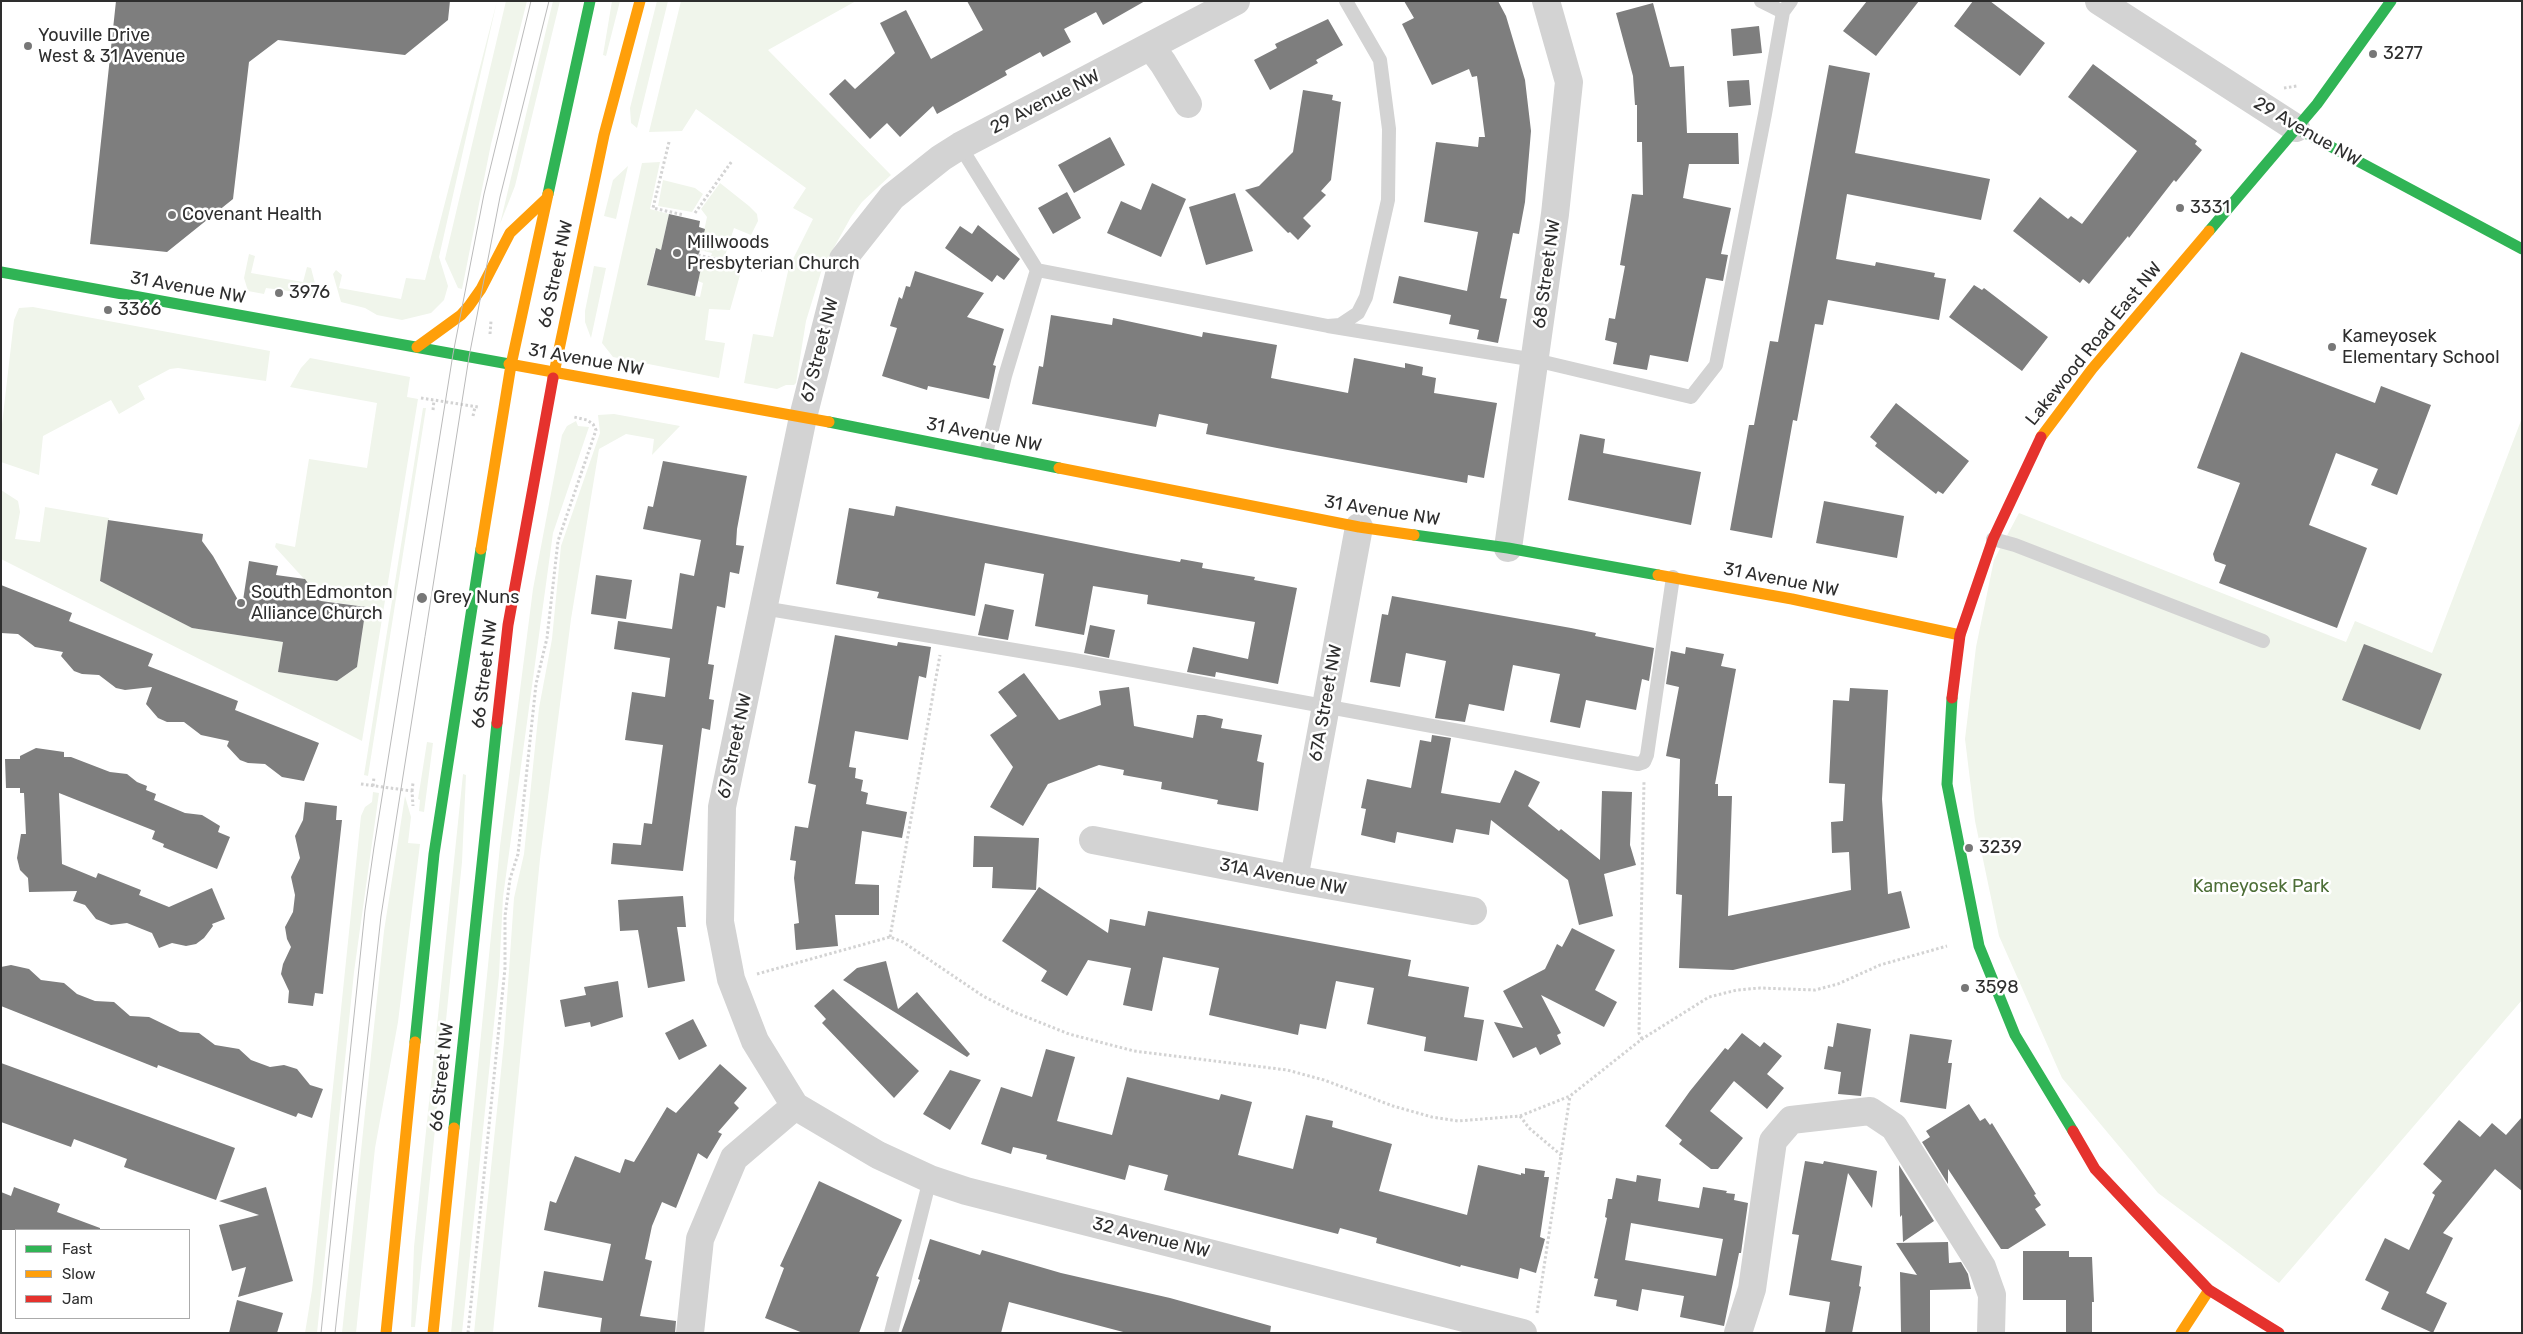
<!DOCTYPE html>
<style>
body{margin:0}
#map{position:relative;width:2523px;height:1334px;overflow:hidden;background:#fff;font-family:Rubik,sans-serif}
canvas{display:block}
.frame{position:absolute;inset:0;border:2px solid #2e2e2e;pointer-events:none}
.legend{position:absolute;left:15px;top:1229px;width:175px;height:90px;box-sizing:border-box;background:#fff;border:1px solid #ababab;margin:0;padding:6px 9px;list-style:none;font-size:15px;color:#2e2e2e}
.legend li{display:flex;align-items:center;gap:10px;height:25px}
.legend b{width:25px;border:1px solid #ababab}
</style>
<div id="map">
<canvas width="2523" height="1334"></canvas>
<div class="frame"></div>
<ul class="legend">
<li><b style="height:6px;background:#30b455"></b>Fast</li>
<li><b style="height:6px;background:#ff9f0a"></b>Slow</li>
<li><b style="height:6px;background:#e5322d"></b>Jam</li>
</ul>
</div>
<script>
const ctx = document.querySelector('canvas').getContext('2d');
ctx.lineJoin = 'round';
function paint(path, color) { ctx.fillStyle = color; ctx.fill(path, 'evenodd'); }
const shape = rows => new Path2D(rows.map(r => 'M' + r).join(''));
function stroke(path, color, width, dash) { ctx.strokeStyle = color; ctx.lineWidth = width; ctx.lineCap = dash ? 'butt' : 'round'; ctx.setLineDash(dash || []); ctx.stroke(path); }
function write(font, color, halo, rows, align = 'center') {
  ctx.font = font + ' Rubik,sans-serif'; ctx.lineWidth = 5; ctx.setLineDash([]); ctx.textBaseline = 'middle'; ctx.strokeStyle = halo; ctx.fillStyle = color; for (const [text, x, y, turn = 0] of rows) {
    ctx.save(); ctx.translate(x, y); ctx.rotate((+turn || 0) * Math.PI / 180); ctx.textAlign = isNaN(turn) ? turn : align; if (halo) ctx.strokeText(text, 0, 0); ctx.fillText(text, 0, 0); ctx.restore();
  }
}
paint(shape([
 [497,1,439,257,448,286,444,300,431,313,402,320,377,315,365,308,341,302,333,274,336,270,342,275,339,288,401,299,406,278,425,280],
 [506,1,527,1,491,144,462,289,458,288,445,259],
 [553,1,560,1,515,186,500,224],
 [612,1,620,1,606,56,603,55],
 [657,1,668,1,637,128,631,123,630,108],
 [681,1,856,1,768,50,891,175,862,202,851,217,822,269,806,321,796,383,794,385,786,385,777,389,744,383,753,334,773,337,789,267,813,219,793,208,806,188,696,109,682,131,649,132],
 [660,162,650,209,669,214,661,250,655,249,647,285,700,297,703,283,698,281,703,259,742,268,730,310,709,309,705,340,725,343,719,378,613,357,602,343,642,163],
 [628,166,616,219,604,216,613,180],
 [663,180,695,188,703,194,692,212,658,206],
 [720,183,749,206,757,214,758,221,751,235,734,228,724,259,711,256,712,253,700,250,707,217,701,209],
 [249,254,255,256,251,273,303,282,307,267,311,268,318,295,295,299,296,292,266,288,264,294,248,291,244,278],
 [594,266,606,268,591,338,585,322,585,311],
 [33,307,270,351,266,381,178,368,170,369,138,386,145,399,119,414,111,400,43,436,39,475,1,462,1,433,14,320,19,308],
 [310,358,410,377,407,397,418,399,362,741,1,559,1,490,18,501,20,512,15,539,40,542,45,507,109,518,100,582,108,584,192,628,283,642,278,672,337,681,357,667,366,607,313,599,306,581,275,547,276,543,295,547,309,459,367,468,377,403,290,387,301,368],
 [423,408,426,408,368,776,364,775],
 [614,414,680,426,652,455,654,439,626,434,599,449,571,619,540,859,493,1333,474,1333,504,1042,514,898,524,854,539,708,552,639,561,546,600,433,598,415],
 [2522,418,2522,1000,2279,1283,2158,1193,2062,1078,1999,936,1975,821,1965,739,1976,647,1994,560,2019,513,2346,642,2355,621,2432,653],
 [576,421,578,426,589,427,553,533,503,897,499,975,462,1333,451,1333,500,846,533,589,562,435,567,426],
 [427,742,433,743,424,812,419,811,420,800,418,799],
 [463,774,466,775,462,862,415,1327,411,1327,414,1247],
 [373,792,379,793,354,972,317,1333,305,1333,312,1290,361,816,365,807,372,802],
 [405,796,411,817,408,843,420,844,398,1022,375,1148,356,1333,342,1333,384,931]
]), '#f0f5eb');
paint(shape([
 [116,1,450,1,448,20,405,55,278,40,249,62,233,199,167,252,90,244],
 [967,1,1145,1,1103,25,1096,12,1064,29,1071,42,1043,57,1040,52,1005,71,1007,75,937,114,933,106,900,137,887,123,870,139,829,94,845,79,855,89,895,53,880,23,906,10,931,59,983,30],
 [1404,1,1498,1,1506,16,1525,80,1531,131,1525,202,1519,234,1513,233,1500,298,1507,299,1498,343,1477,339,1479,330,1449,324,1451,315,1393,303,1399,276,1467,291,1478,232,1424,222,1436,142,1478,147,1479,137,1485,137,1477,76,1472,77,1469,69,1432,85,1402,24,1414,18],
 [1867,1,1919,1,1876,56,1843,31],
 [1973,1,1990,1,2045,43,2020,76,1954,26],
 [1653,3,1670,67,1684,66,1687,133,1738,133,1739,164,1689,164,1683,198,1731,208,1721,254,1728,255,1723,281,1706,278,1688,362,1650,355,1647,370,1613,364,1617,343,1605,340,1609,318,1615,319,1625,266,1620,265,1632,194,1643,195,1642,142,1637,142,1637,105,1635,105,1633,76,1616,13],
 [1328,19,1343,45,1316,60,1318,63,1270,90,1254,60,1277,48,1275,44],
 [1759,26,1762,53,1733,56,1731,29],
 [2093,64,2197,141,2195,144,2202,150,2176,182,2174,180,2129,238,2128,236,2089,284,2083,279,2080,283,2013,231,2040,197,2068,219,2071,216,2082,224,2137,151,2068,97],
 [1829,65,1870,73,1855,153,1990,179,1981,220,1847,194,1836,259,1875,266,1876,262,1935,273,1934,277,1946,279,1939,320,1828,300,1823,325,1815,324,1797,421,1793,420,1772,538,1730,530,1749,425,1754,425,1770,341,1778,342],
 [1749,80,1751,105,1729,107,1727,81],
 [1303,90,1333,95,1332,100,1341,102,1331,180,1321,191,1326,195,1303,218,1311,226,1298,240,1290,232,1288,233,1245,190,1259,186,1293,152],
 [1110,137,1125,165,1074,193,1058,165],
 [1152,183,1186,199,1161,257,1107,233,1121,201,1141,210],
 [1067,192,1081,218,1053,234,1038,208],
 [1235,193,1253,251,1206,265,1189,207],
 [669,214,700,221,699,227,705,229,698,258,703,259,695,296,647,285,656,248,661,250],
 [978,225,1020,259,1004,280,997,275,992,282,945,248,960,226,972,234],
 [915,271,984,293,967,317,1004,329,993,365,996,366,989,399,928,386,927,390,882,376,897,328,890,326,899,297,902,299,906,286,910,287],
 [1974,285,1982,290,1984,288,2048,337,2022,371,1949,317],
 [1051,315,1112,325,1113,318,1202,337,1203,332,1277,345,1271,378,1348,393,1354,358,1405,368,1405,363,1423,367,1422,375,1436,378,1434,393,1497,403,1484,478,1468,475,1467,483,1277,448,1206,434,1208,424,1159,414,1156,427,1032,404,1039,366,1043,367],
 [2241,352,2375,403,2381,386,2431,405,2397,495,2371,485,2378,469,2336,453,2309,525,2367,548,2337,628,2219,583,2226,565,2215,561,2213,554,2240,483,2197,468],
 [1896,403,1969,461,1943,494,1938,491,1936,494,1875,446,1877,443,1870,437],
 [1580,434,1605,439,1603,453,1701,472,1691,525,1568,500],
 [663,461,747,476,737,529,736,545,744,546,739,574,730,572,725,608,717,606,708,664,714,665,709,699,714,700,710,730,702,728,683,871,611,864,613,843,641,845,644,823,652,824,663,745,625,740,632,692,665,697,670,658,614,649,618,621,672,629,680,573,694,576,701,540,643,529,648,506,653,507],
 [1824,501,1904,516,1897,558,1816,543],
 [896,506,1131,553,1180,562,1181,559,1203,563,1202,568,1255,577,1254,580,1297,588,1278,684,1216,672,1215,677,1187,672,1193,647,1248,659,1255,622,1147,604,1148,595,1093,586,1084,635,1035,626,1044,574,985,563,975,616,877,598,879,592,836,584,849,508,894,516],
 [108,520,203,534,202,541,213,556,242,607,249,561,278,566,276,575,305,579,321,601,366,607,357,667,337,681,278,672,283,642,192,628,100,581],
 [596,575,632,580,626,619,591,614],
 [1,585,72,613,69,621,153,654,148,666,238,701,235,710,319,743,304,781,282,777,265,764,248,763,240,760,227,746,229,741,201,735,184,722,167,722,158,718,146,704,152,687,125,690,116,688,99,675,82,674,74,671,61,656,63,652,35,647,18,634,1,633],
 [1392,596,1571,628,1596,633,1595,636,1654,648,1649,681,1642,679,1636,710,1586,700,1580,728,1550,722,1560,674,1513,665,1504,711,1469,704,1465,722,1435,718,1446,661,1406,653,1400,687,1370,682,1382,614,1388,615],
 [985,604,1014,610,1008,640,978,635],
 [1090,625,1115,630,1109,658,1084,653],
 [835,635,897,646,898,642,931,647,926,678,919,676,908,740,855,731,849,767,856,768,855,778,863,780,861,791,868,793,866,804,907,812,902,838,862,831,855,884,879,885,879,915,835,915,838,946,796,950,794,924,799,923,794,878,796,861,790,860,795,826,808,828,816,785,808,783],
 [2364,644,2442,674,2420,730,2342,700],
 [1686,647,1724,654,1721,666,1736,669,1715,784,1718,784,1718,796,1732,796,1728,916,1851,890,1849,852,1832,853,1831,822,1843,821,1845,784,1829,783,1833,700,1849,701,1850,688,1888,690,1882,799,1888,894,1901,891,1910,928,1733,970,1679,968,1682,895,1676,894,1680,759,1666,756,1679,687,1666,684,1671,651,1685,654],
 [1024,673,1059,720,1101,705,1099,691,1129,687,1134,726,1193,738,1197,715,1205,715,1223,719,1221,728,1262,735,1257,761,1264,763,1258,811,1217,804,1218,800,1161,789,1162,782,1123,775,1124,770,1099,765,1048,784,1023,826,990,807,1013,767,990,735,1017,716,998,692],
 [1432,735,1451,738,1441,793,1500,803,1515,770,1540,782,1528,806,1559,831,1561,829,1600,860,1602,791,1632,792,1630,845,1636,865,1604,874,1613,916,1579,925,1568,880,1491,820,1489,835,1456,829,1453,843,1397,832,1395,843,1361,835,1366,809,1361,808,1367,779,1411,788,1420,740,1431,742],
 [36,748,64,752,64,757,71,757,110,772,127,774,137,782,147,786,146,790,156,794,154,800,185,813,202,815,220,826,218,832,230,837,217,869,163,847,164,844,152,839,155,831,59,793,62,864,96,878,98,873,141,890,139,895,169,907,212,888,225,919,212,924,213,926,204,938,196,944,186,946,172,943,159,948,152,933,127,923,111,925,96,919,85,905,73,901,77,891,29,892,28,878,20,870,17,858,21,834,26,834,24,793,20,793,20,788,6,788,5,759,20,759,20,756],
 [305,802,337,806,336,820,342,820,323,994,315,993,313,1006,288,1003,289,991,281,974,283,964,291,947,287,939,285,927,293,912,295,895,291,877,300,858,295,836,303,820],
 [974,836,1039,838,1036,890,992,888,993,867,973,867],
 [1039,887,1108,933,1110,919,1145,926,1148,911,1411,960,1408,976,1469,987,1464,1017,1484,1020,1477,1061,1424,1051,1426,1037,1367,1024,1374,988,1336,981,1326,1029,1300,1024,1298,1035,1209,1015,1219,968,1163,957,1152,1011,1123,1005,1131,968,1088,960,1067,996,1041,981,1047,971,1002,941],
 [683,896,686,927,677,927,685,981,648,988,638,930,620,931,618,900],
 [1572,928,1615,950,1595,990,1617,1002,1604,1027,1541,995,1561,1033,1557,1035,1561,1044,1540,1055,1536,1047,1513,1058,1494,1022,1523,1028,1503,991,1545,969,1557,944,1562,947],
 [886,961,898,1009,917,992,970,1054,967,1057,843,980,857,968],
 [11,965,29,969,41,980,64,983,77,994,95,1001,114,1002,130,1016,149,1017,180,1032,199,1033,215,1045,239,1049,251,1060,270,1067,284,1065,297,1069,310,1085,323,1089,312,1118,298,1113,296,1117,158,1065,157,1068,1,1006,1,967],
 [618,981,623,1017,591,1027,590,1022,565,1027,560,1000,586,995,584,987],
 [833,989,919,1071,894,1098,822,1023,826,1019,814,1006],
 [693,1019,707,1046,679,1060,665,1033],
 [1837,1023,1871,1029,1861,1096,1838,1094,1841,1072,1824,1069,1828,1046,1833,1047],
 [1742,1033,1760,1047,1764,1042,1782,1056,1767,1074,1784,1088,1767,1109,1734,1081,1710,1111,1743,1138,1718,1169,1711,1169,1679,1144,1682,1140,1665,1126,1690,1091,1725,1048,1728,1050],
 [1910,1034,1952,1040,1948,1063,1952,1063,1946,1109,1900,1102],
 [1046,1049,1075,1057,1057,1121,1112,1135,1127,1077,1219,1100,1221,1094,1252,1102,1238,1155,1293,1169,1306,1115,1333,1121,1332,1127,1392,1144,1379,1191,1467,1215,1478,1165,1521,1175,1521,1173,1525,1174,1525,1168,1545,1171,1544,1177,1549,1177,1540,1237,1545,1239,1536,1273,1520,1268,1518,1279,1461,1265,1460,1267,1376,1243,1377,1238,1340,1228,1338,1234,1164,1190,1168,1175,1129,1165,1125,1180,1046,1159,1047,1155,1013,1147,1011,1154,981,1144,1001,1087,1032,1097],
 [1,1063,235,1148,216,1200,124,1167,127,1159,74,1139,71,1147,1,1122],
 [720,1064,747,1088,734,1103,739,1108,718,1132,722,1134,707,1159,698,1153,676,1208,662,1202,652,1226,645,1259,652,1261,640,1316,676,1321,675,1333,600,1333,602,1318,538,1307,544,1271,603,1281,611,1244,544,1230,550,1201,556,1203,575,1156,620,1173,625,1159,634,1162,667,1107,676,1113],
 [950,1070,981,1080,950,1130,923,1114],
 [1969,1104,1980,1121,1985,1118,1990,1125,1992,1123,2036,1194,2034,1195,2041,1205,2035,1209,2046,1225,2008,1249,2001,1249,1948,1169,1948,1184,1922,1142,1930,1137,1926,1131],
 [2522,1117,2522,1191,2495,1169,2443,1233,2453,1238,2426,1293,2447,1303,2433,1333,2381,1309,2389,1292,2365,1280,2385,1238,2409,1250,2435,1195,2432,1193,2442,1181,2423,1164,2459,1120,2480,1137,2492,1123,2506,1135],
 [1805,1161,1823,1164,1824,1161,1877,1171,1872,1208,1848,1173,1831,1260,1862,1266,1859,1286,1861,1287,1852,1333,1825,1333,1830,1302,1789,1295,1799,1235,1792,1234],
 [1899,1165,1934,1221,1903,1242,1902,1215,1900,1217],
 [1637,1175,1661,1179,1658,1201,1699,1208,1703,1187,1727,1191,1726,1193,1735,1194,1734,1200,1748,1203,1741,1253,1739,1253,1724,1326,1680,1317,1684,1296,1642,1289,1638,1311,1616,1306,1617,1300,1594,1296,1598,1279,1594,1278,1607,1218,1605,1217,1608,1199,1612,1199,1616,1178,1636,1182],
 [1631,1223,1723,1239,1716,1276,1625,1260],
 [819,1181,902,1220,876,1276,879,1277,859,1333,803,1333,765,1318,784,1268,780,1266],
 [14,1187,60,1204,57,1212,100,1228,100,1230,1,1230,1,1192,11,1196],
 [266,1187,293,1281,238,1297,246,1267,232,1271,219,1225,259,1215,219,1201],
 [930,1239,980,1255,982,1250,1061,1273,1170,1298,1271,1326,1270,1333,1127,1333,1009,1302,1001,1333,901,1333,920,1280,918,1279],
 [1948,1242,1949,1263,1961,1262,1968,1274,1971,1289,1930,1290,1930,1333,1901,1333,1900,1272,1917,1275,1896,1243],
 [2023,1251,2069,1251,2069,1257,2092,1257,2094,1302,2092,1302,2092,1333,2066,1333,2066,1300,2023,1300],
 [237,1300,283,1313,277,1333,229,1333]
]), '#7e7e7e');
stroke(shape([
 [2284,88,2297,86],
 [669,142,653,208,684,215],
 [695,213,732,161],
 [698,255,762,270],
 [490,334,491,321],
 [421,398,478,407],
 [433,410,434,400],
 [473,416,475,407],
 [361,784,412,791,413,806],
 [373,786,374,777],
 [412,791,413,783],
 [890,937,940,655],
 [757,974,890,937,903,942,983,996,1014,1012,1069,1034,1134,1051,1287,1070,1324,1080,1393,1106,1432,1117,1458,1121,1520,1116,1570,1096,1642,1039,1709,997,1737,990,1760,988,1815,990,1838,984,1880,965,1947,946],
 [1642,1039,1639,1033,1644,781],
 [1520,1116,1529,1128,1561,1155],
 [1537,1313,1570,1096],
 [468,1333,505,968,505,916,510,879,518,854,536,684,547,638,558,541,596,430,593,424,587,420,574,417]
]), '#d3d3d3', 3, [2.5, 2.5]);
stroke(shape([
 [1761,1,1783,12],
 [960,146,1037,270,1005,376,986,453],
 [1037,270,1328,326,1340,325,1358,313,1366,297,1388,200,1389,129,1380,60,1346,1],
 [1328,326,1535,360,1691,397,1716,365,1765,114,1783,12,1791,1],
 [1993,539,2015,545,2263,641],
 [763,608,1074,660,1638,764,1644,762,1647,755,1673,577],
 [891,1333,930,1179]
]), '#d3d3d3', 14);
stroke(shape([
 [1236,1,960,146,941,158,892,197,843,259,803,417,722,807,720,922,731,979,755,1041,795,1106,878,1155,930,1179,966,1191,1523,1333],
 [2099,1,2296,128],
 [1151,47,1163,63,1188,104],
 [1508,548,1555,214,1569,82,1546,1],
 [1093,840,1294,879,1473,911],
 [1294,879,1359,527],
 [690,1333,700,1239,734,1158,795,1106],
 [1738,1333,1752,1289,1773,1141,1791,1120,1870,1111,1894,1127,1982,1267,1992,1295,1991,1333]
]), '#d3d3d3', 28);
stroke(shape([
 [2296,128,2522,249],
 [548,194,590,1],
 [2209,231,2317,104,2391,1],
 [1,272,509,364],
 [829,422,1059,468],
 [1414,535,1508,548,1658,575],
 [1952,698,1947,784,1979,946,2015,1035,2073,1131],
 [415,1042,434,854,481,549],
 [454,1128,497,723]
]), '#30b455', 11);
stroke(shape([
 [417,347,461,315,469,306,481,289,510,233,546,199],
 [509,364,829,422],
 [553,378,604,135,640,1],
 [2041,437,2092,369,2209,231],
 [1059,468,1359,527,1414,535],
 [481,549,511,365,548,194],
 [1658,575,1792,599,1960,635],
 [386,1333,415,1042],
 [433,1333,454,1128],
 [2181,1333,2209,1290]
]), '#ff9f0a', 11);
stroke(shape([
 [1952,698,1960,635,1993,539,2041,437],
 [497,723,508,625,553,378],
 [2073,1131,2095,1169,2209,1290,2279,1333]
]), '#e5322d', 11);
stroke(shape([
 [321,1333,365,910,374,847,453,354,484,194,531,1],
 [335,1333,381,916,469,357,500,197,549,1]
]), '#bababa', 1);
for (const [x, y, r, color] of [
 [28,46,5,"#777"],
 [2373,54,5,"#777"],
 [2180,208,5,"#777"],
 [172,215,5,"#777"],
 [677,253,5,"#777"],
 [279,293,5,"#777"],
 [108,310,5,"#777"],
 [2332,347,5,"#777"],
 [422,598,6,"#777"],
 [241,603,5,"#777"],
 [1969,848,5,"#777"],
 [1965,988,5,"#777"]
]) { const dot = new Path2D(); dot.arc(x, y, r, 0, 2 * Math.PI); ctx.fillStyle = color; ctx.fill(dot); stroke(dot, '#fff', 2); }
write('18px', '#2e2e2e', '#fff', [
 ["Youville Drive",38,36],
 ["West & 31 Avenue",38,57],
 ["3277",2383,54],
 ["3331",2190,208],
 ["Covenant Health",182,215],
 ["Millwoods",687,243],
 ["Presbyterian Church",687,264],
 ["3976",289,293],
 ["3366",118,310],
 ["Kameyosek",2342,337],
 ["Elementary School",2342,358],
 ["South Edmonton",251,593],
 ["Alliance Church",251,614],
 ["Grey Nuns",433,598],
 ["3239",1979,848],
 ["3598",1975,988]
], 'left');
write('18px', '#2e2e2e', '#fff', [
 ["29 Avenue NW",1045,102,-27],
 ["29 Avenue NW",2307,132,30],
 ["66 Street NW",556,274,-78],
 ["68 Street NW",1547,274,-82],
 ["31 Avenue NW",188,288,10],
 ["Lakewood Road East NW",2094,344,-51],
 ["67 Street NW",820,350,-76],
 ["31 Avenue NW",586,360,10],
 ["31 Avenue NW",984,435,11],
 ["31 Avenue NW",1382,511,9],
 ["31 Avenue NW",1781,580,11],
 ["66 Street NW",485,674,-83],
 ["67A Street NW",1326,703,-80],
 ["67 Street NW",735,746,-78],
 ["31A Avenue NW",1283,877,11],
 ["66 Street NW",442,1077,-84],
 ["32 Avenue NW",1151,1238,14]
]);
write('18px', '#4d6e37', '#fff', [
 ["Kameyosek Park",2261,887]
]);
</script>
